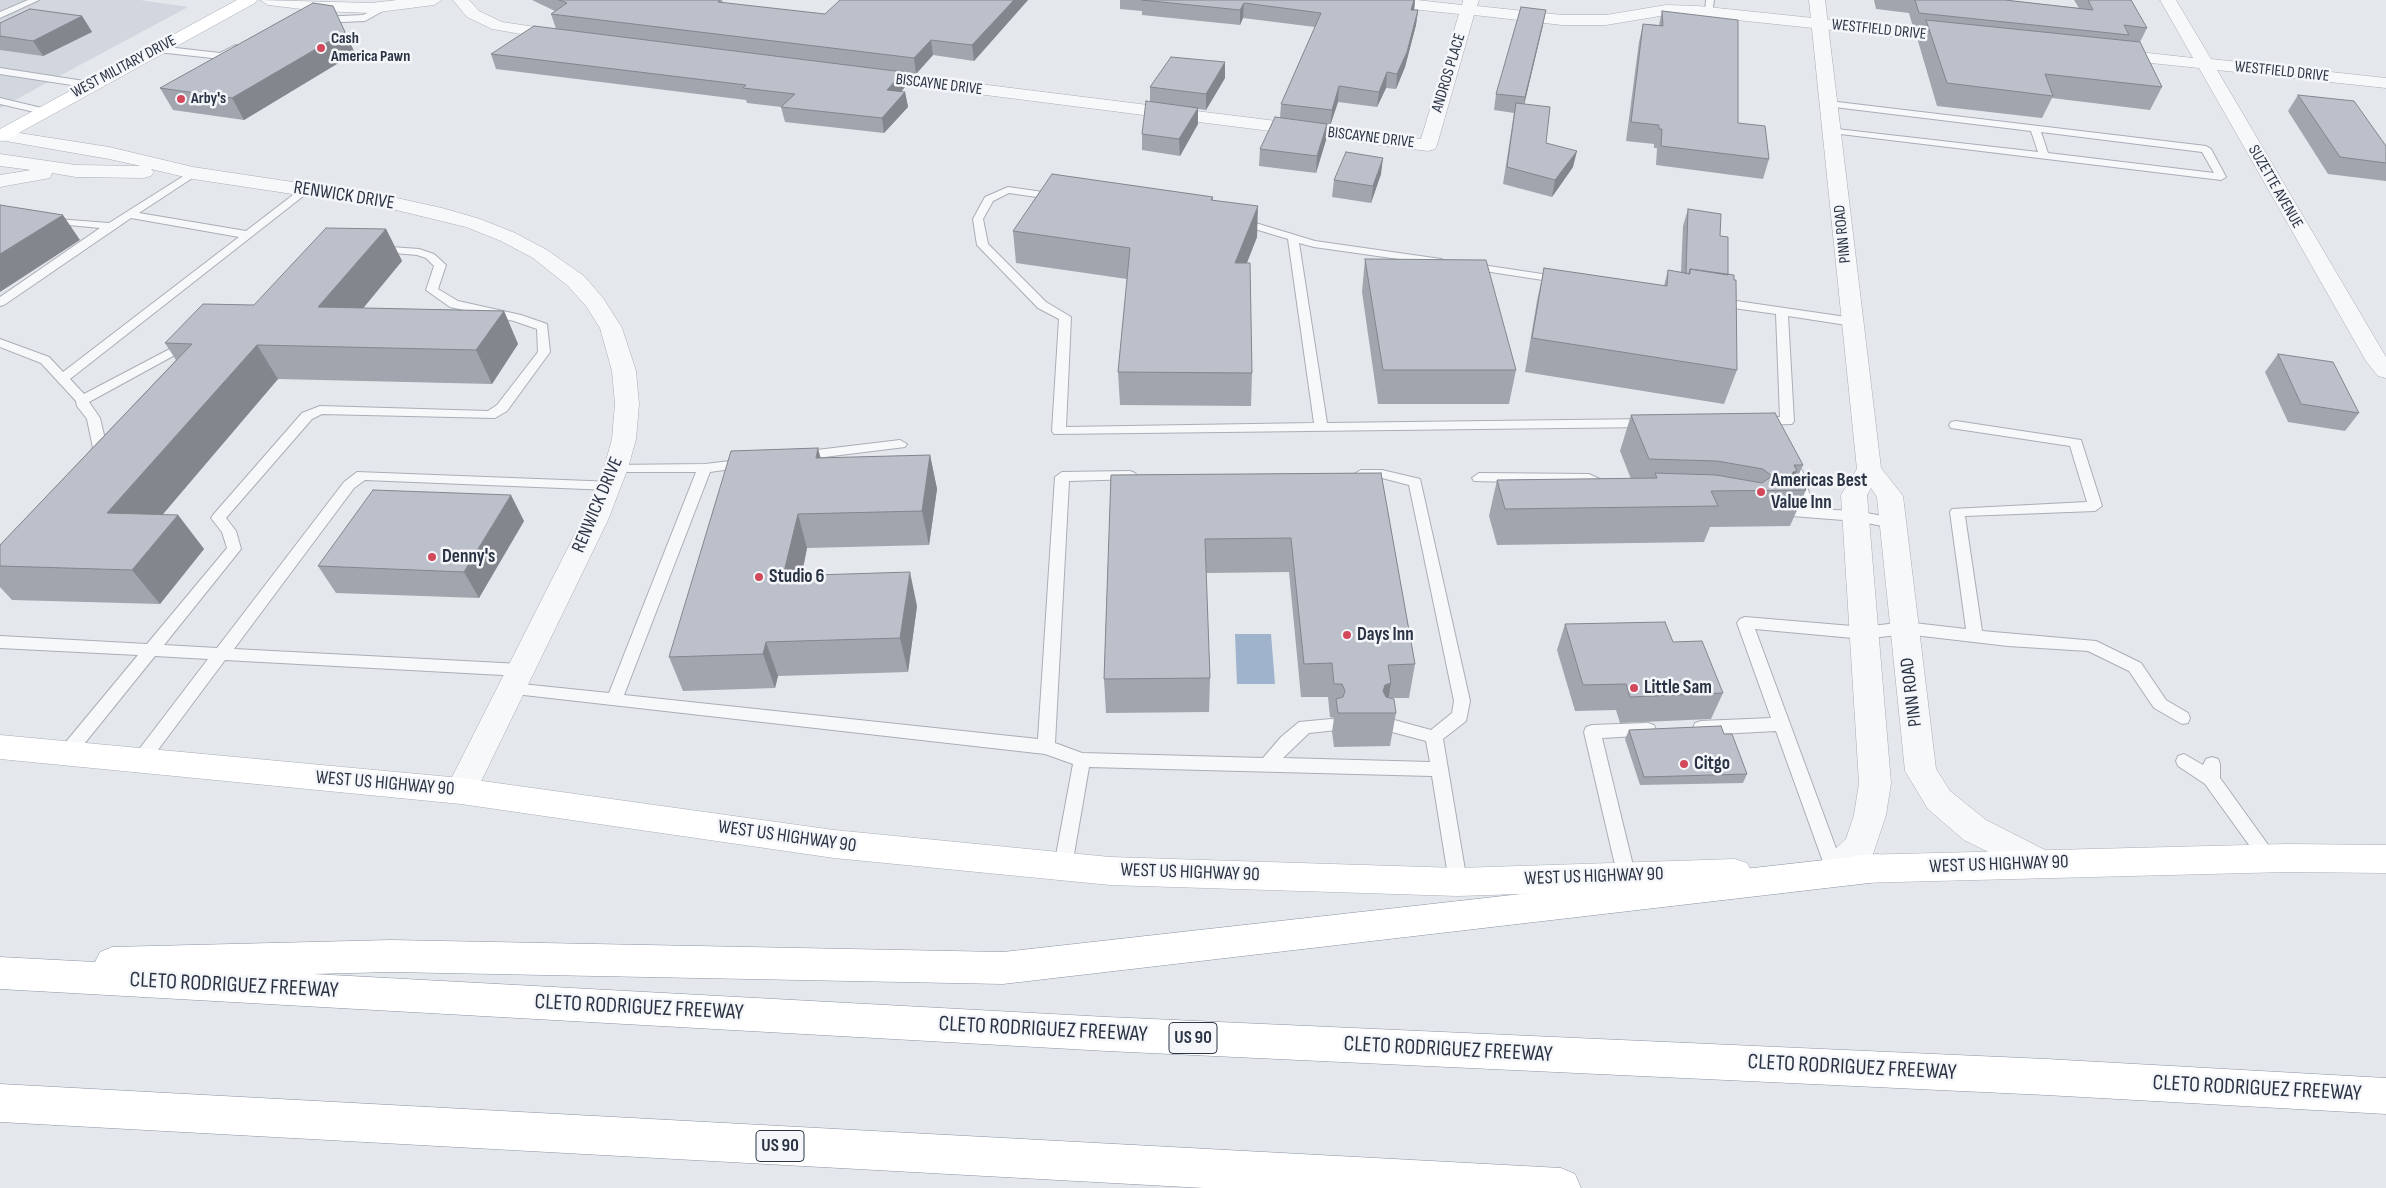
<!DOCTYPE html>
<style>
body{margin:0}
canvas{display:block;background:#e4e7ec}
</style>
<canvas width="2386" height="1188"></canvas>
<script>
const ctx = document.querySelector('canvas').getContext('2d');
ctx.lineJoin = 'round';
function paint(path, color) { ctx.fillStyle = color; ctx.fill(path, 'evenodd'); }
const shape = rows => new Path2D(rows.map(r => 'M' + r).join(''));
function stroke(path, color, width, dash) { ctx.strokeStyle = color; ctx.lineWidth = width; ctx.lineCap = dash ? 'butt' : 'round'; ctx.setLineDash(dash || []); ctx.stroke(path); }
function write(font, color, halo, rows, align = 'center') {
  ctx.font = font + ' "Sofia Sans Condensed",sans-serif'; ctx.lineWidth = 5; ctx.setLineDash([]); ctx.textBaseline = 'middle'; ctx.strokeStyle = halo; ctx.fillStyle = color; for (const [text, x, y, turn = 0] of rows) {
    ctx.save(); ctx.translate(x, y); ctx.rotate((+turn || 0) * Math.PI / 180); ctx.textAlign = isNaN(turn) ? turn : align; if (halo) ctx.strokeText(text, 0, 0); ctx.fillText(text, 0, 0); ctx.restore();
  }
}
paint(shape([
 [0,0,140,0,188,7,0,108]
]), '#d2d6de');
paint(shape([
 [1235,634,1271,634,1275,684,1237,684]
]), '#9fb4cc');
const service = shape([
 [28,0,39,0,0,18,0,12,28,0],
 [1706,0,1714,0,1712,14,1705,12,1706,0],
 [383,5,390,7,365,21,320,23,316,20,320,17,363,15,383,5],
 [236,45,239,46,239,50,221,59,158,52,153,49,158,46,220,53,236,45],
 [0,68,91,82,96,85,91,88,0,74,0,68],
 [0,98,46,109,48,111,43,114,0,104,0,98],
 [1829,101,2206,146,2211,149,2226,177,2221,180,1832,133,1828,132,1828,128,2038,152,2031,131,1826,106,1824,104,1829,101],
 [2041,132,2202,152,2214,173,2048,153,2041,132],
 [193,170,198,173,197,175,139,213,246,231,302,188,306,187,311,190,70,379,84,394,185,341,189,340,195,344,89,402,100,418,107,448,97,461,87,461,85,458,93,448,87,419,77,406,76,401,41,363,0,347,0,339,49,357,63,372,239,237,131,218,4,305,0,306,0,297,100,228,48,223,44,222,44,218,109,223,193,170],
 [1008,187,1057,194,1062,197,1057,200,1009,193,993,201,983,219,988,244,1046,302,1071,317,1066,427,1314,423,1288,239,1235,223,1235,219,1239,218,1315,241,1441,259,1447,262,1441,265,1314,247,1299,243,1327,423,1649,419,1656,423,1649,427,1054,434,1052,431,1059,319,1038,308,977,245,973,219,985,197,1008,187],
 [376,246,419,249,434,254,446,265,438,289,458,301,521,315,547,324,550,352,507,411,495,418,322,414,312,419,226,518,236,531,241,549,164,645,217,648,344,482,357,472,615,482,617,485,615,488,610,490,365,480,354,488,234,649,521,664,527,666,529,670,527,674,521,676,225,660,146,766,140,768,134,766,132,761,134,756,208,659,155,656,72,759,66,761,60,759,58,754,60,749,138,655,0,648,0,636,147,644,227,548,222,532,211,518,213,515,302,413,320,406,488,411,497,405,538,352,537,329,514,321,450,307,426,290,434,266,426,258,417,255,372,251,372,247,376,246],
 [1469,263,1562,277,1568,280,1562,283,1465,268,1463,266,1469,263],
 [1716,298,1853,318,1859,322,1853,326,1788,316,1794,421,1792,424,1759,425,1752,421,1759,417,1780,417,1776,314,1712,305,1710,302,1716,298],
 [1956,421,2081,440,2102,506,2095,511,1965,516,1982,631,2096,641,2141,663,2166,700,2188,713,2190,718,2188,723,2182,724,2154,708,2129,671,2088,651,2008,646,1905,634,1864,639,1755,629,1844,870,1841,876,1835,878,1829,876,1826,870,1776,731,1701,735,1695,733,1693,728,1695,723,1701,721,1771,718,1737,623,1740,619,1745,617,1864,627,1905,622,1966,629,1950,512,1952,509,2087,502,2070,446,1951,428,1949,425,1951,422,1956,421],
 [900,440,907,444,905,447,800,460,793,456,800,452,900,440],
 [747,459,752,460,754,463,752,466,710,472,624,695,1038,739,1055,477,1062,472,1130,471,1135,473,1137,476,1135,479,1069,481,1055,743,1082,753,1263,758,1281,737,1299,722,1331,719,1337,720,1339,725,1337,730,1309,733,1283,758,1430,762,1426,741,1381,729,1379,724,1381,719,1387,718,1431,730,1452,713,1454,701,1409,485,1382,478,1361,478,1354,474,1361,470,1382,470,1420,479,1470,701,1466,721,1443,739,1467,882,1464,888,1458,890,1452,888,1449,882,1432,776,1089,767,1072,866,1069,871,1063,874,1057,871,1054,866,1073,764,1045,754,506,693,504,689,506,685,512,683,609,693,696,472,616,472,611,471,609,468,611,465,705,464,747,459],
 [1795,466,1802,470,1814,509,1856,511,1893,518,1900,523,1893,528,1856,521,1779,515,1777,512,1779,509,1800,508,1788,470,1795,466],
 [1479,473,1589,474,1606,482,1608,485,1601,490,1587,484,1474,481,1472,478,1479,473],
 [1648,723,1654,725,1656,730,1654,735,1602,738,1637,882,1634,888,1628,890,1622,888,1619,882,1584,732,1586,727,1592,725,1648,723],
 [2184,754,2203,765,2206,759,2212,757,2218,759,2220,764,2220,778,2274,853,2277,858,2274,863,2268,866,2262,863,2205,784,2178,766,2176,761,2178,756,2184,754]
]);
const minor = shape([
 [260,0,371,3,397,0,442,0,434,5,371,13,318,11,268,5,260,0],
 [453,0,469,0,479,11,502,22,562,31,568,33,570,36,568,39,562,41,492,29,467,17,453,0],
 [1365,0,1417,0,1462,5,1463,0,1479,0,1477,6,1562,15,1606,15,1666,5,1698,6,1957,33,1963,35,1965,38,1963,41,1957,43,1698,16,1666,15,1606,25,1562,25,1474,15,1437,145,1435,149,1428,151,867,80,861,79,858,75,861,71,867,70,1421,139,1459,14,1373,5,1365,0],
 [2160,0,2176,0,2211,59,2386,78,2386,88,2217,70,2386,357,2386,378,2378,376,2366,361,2199,68,2112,59,2106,58,2104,54,2106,50,2112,49,2193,58,2160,0],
 [0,130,109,147,193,167,392,197,442,208,480,219,515,233,547,250,584,276,603,298,622,328,636,371,639,404,636,439,628,468,608,520,472,800,461,804,450,800,445,791,582,520,604,468,612,439,615,404,612,371,600,328,586,306,568,286,533,258,501,241,466,227,392,209,193,179,151,169,154,172,151,176,144,178,76,177,52,173,50,178,0,187,0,175,31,170,0,166,0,154,76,165,141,166,109,159,0,140,0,130]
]);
const tertiary = shape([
 [1809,0,1825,0,1881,468,1903,496,1936,769,1950,791,1986,820,2051,853,2055,863,2051,873,2039,877,1964,840,1928,809,1905,771,1877,497,1871,488,1867,495,1891,783,1886,815,1872,857,1847,880,1835,884,1823,880,1818,870,1823,860,1846,839,1854,815,1859,783,1841,495,1857,469,1809,0]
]);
const secondary = shape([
 [237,0,257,0,255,3,6,140,0,141,0,129,237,0],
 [0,735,461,778,834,830,1110,857,1458,868,1735,859,1747,863,1752,873,1747,883,1735,887,1458,896,1110,885,834,858,461,804,0,759,0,735],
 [2287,844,2386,845,2386,873,2287,872,1858,883,1846,879,1841,869,1846,859,1858,855,2287,844]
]);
const motorway = shape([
 [1878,854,1890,858,1895,868,1890,878,1878,882,1003,984,391,972,313,974,1107,1017,2046,1059,2386,1078,2386,1114,2046,1095,1107,1051,0,989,0,957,95,962,100,952,112,947,391,940,1003,952,1878,854],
 [0,1084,1561,1168,1575,1174,1581,1188,1204,1188,0,1122,0,1084]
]);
stroke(service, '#a9aeb7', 2);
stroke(minor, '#a9aeb7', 1);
stroke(tertiary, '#a9aeb7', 1);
stroke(secondary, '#a9aeb7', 1);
stroke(motorway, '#8b94a3', 1);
paint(service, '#f7f8fa');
paint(minor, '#f7f8fa');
paint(tertiary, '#f7f8fa');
paint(secondary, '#fff');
paint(motorway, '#fff');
paint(shape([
 [532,0,722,0,723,3,825,14,1028,0,974,61,933,55,916,74,903,72,905,87,901,92,905,92,908,107,884,133,785,122,781,107,747,103,746,100,496,69,491,54,556,29,551,14,555,11],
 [1120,0,1415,0,1414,10,1418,10,1416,25,1405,67,1396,89,1386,88,1377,107,1338,102,1330,126,1327,125,1326,140,1316,173,1259,166,1260,149,1280,118,1281,104,1315,27,1243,18,1240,25,1142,15,1142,11,1120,9],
 [1874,0,2005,0,2079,8,2074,0,2131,0,2147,28,2140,42,2162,87,2150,110,2052,98,2042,118,1937,106,1918,41,1923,28,1913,27,1909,13,1876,9],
 [1662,11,1738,123,1769,159,1763,179,1656,165,1657,148,1654,148,1654,144,1626,141,1639,42,1643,24,1659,25],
 [82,16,92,32,43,56,0,50,0,23],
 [1543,25,1524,104,1546,143,1573,167,1552,197,1503,184,1514,113,1494,110,1496,94],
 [355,53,244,120,173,110,160,88],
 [1225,78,1206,110,1198,109,1198,124,1180,156,1142,150,1142,134,1150,102,1150,87],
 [2298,95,2386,146,2386,181,2328,174,2288,111],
 [1381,174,1371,203,1332,197,1334,180],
 [1213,197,1213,200,1257,237,1247,263,1252,373,1251,406,1120,405,1118,372,1127,279,1016,263,1013,231],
 [1688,209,1720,236,1728,275,1737,370,1724,404,1525,372,1537,301,1544,268,1664,286,1668,270,1681,272,1683,226],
 [386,229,402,261,363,308,504,311,518,344,492,384,278,379,162,515,178,515,204,549,160,604,12,600,0,587,0,545,176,360,165,343,254,305],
 [1365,259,1516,370,1509,404,1378,404,1362,292],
 [2278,354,2359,413,2345,431,2288,422,2265,372],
 [1631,415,1803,465,1796,481,1806,490,1790,526,1710,527,1704,542,1497,545,1489,516,1497,480,1631,479,1620,451],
 [930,455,937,489,929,545,807,548,802,575,917,606,908,672,778,676,775,688,683,691,669,657,821,458],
 [1381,473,1415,664,1409,698,1390,698,1396,713,1390,746,1334,747,1332,732,1334,718,1330,717,1328,697,1301,697,1289,572,1206,573,1210,678,1209,712,1106,713,1104,679,1111,475],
 [524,521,479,598,336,593,318,566],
 [1565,624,1673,642,1723,693,1711,719,1620,723,1616,710,1575,711,1557,650],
 [1629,730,1724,734,1747,774,1743,783,1640,785,1625,739]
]), '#a1a5ae');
paint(shape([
 [1014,0,1028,0,974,61,972,45],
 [1414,0,1415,0,1414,11,1411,10],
 [1244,3,1243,18,1240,25,1240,10],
 [1418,10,1416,25,1405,67,1396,89,1397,74],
 [1546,10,1543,25,1522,114,1525,97],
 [82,16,92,32,43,56,33,41],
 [345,32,355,53,244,120,232,98],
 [931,40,933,55,916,74,914,58],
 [1225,62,1225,78,1206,110,1206,94],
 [903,72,905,87,889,105,887,90],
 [1387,72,1386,88,1377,107,1379,92],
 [1339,86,1338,102,1330,126,1332,110],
 [905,92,908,107,884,133,882,118],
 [1198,108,1198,124,1180,156,1179,139],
 [1327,124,1326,140,1316,173,1317,156],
 [1577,151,1573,167,1552,197,1555,180],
 [1383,158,1381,174,1371,203,1373,186],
 [1258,206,1257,237,1234,295,1235,263],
 [63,215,80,240,0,292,0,254],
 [386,229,402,261,337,340,318,307],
 [504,311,518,344,492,384,476,350],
 [257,345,278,379,135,547,107,513],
 [818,448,827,482,816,458],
 [930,455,937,489,929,545,922,511],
 [1797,471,1789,490,1785,490,1793,472],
 [511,495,524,521,479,598,464,572],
 [798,514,807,548,794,610,783,576],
 [178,515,204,549,160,604,132,570],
 [910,572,917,606,908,672,900,638],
 [766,642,778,676,775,688,763,654],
 [1391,683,1386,713,1383,691,1385,685]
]), '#83868d');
const building = shape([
 [559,0,720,0,718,2,825,14,840,0,1014,0,972,45,931,40,914,58,551,14,567,3,559,0],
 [1142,0,1414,0,1411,10,1418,10,1407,52,1397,74,1387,72,1379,92,1339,86,1332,110,1281,104,1321,13,1244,3,1240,10,1142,0],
 [1915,0,2005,0,2093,10,2088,0,2131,0,2147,28,2124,25,2129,35,1919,13,1915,0],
 [313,3,333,6,345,32,232,98,160,88,313,3],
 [1521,7,1546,10,1525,97,1496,94,1521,7],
 [30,9,82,16,33,41,0,36,0,23,30,9],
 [1662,11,1738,20,1738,123,1765,126,1769,159,1661,146,1662,129,1659,129,1659,125,1631,122,1643,24,1663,26,1662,11],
 [1926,20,2140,42,2162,87,2045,74,2053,96,1947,83,1926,20],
 [534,26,903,72,887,90,905,92,882,118,781,107,795,94,743,88,746,85,491,54,534,26],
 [1171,57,1225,62,1206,94,1150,87,1171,57],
 [2298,95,2354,101,2386,146,2386,163,2340,157,2298,95],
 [1146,101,1198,108,1179,139,1142,134,1146,101],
 [1516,103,1550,107,1546,143,1577,151,1555,180,1507,167,1516,103],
 [1275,117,1327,124,1317,156,1260,149,1275,117],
 [1346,152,1383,158,1373,186,1334,180,1346,152],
 [1052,174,1213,197,1211,200,1258,206,1235,263,1250,263,1252,373,1118,372,1130,248,1013,231,1052,174],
 [0,205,63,215,0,254,0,205],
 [1688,209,1721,214,1720,236,1728,237,1728,275,1690,269,1689,274,1686,273,1688,209],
 [326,228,386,229,318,307,504,311,476,350,257,345,107,513,178,515,132,570,0,566,0,545,192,344,165,343,203,304,254,305,326,228],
 [1365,259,1486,260,1516,370,1383,370,1365,259],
 [1544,268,1667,286,1668,270,1690,274,1690,269,1734,275,1734,280,1736,280,1737,370,1532,338,1544,268],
 [2278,354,2333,362,2359,413,2301,404,2278,354],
 [1775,413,1803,465,1794,465,1797,471,1793,472,1791,477,1794,481,1802,482,1806,490,1711,491,1718,506,1505,509,1497,480,1657,478,1655,473,1716,475,1762,483,1772,476,1763,469,1717,461,1649,459,1631,415,1775,413],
 [818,448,816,458,930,455,922,511,798,514,783,576,910,572,900,638,766,642,763,654,669,657,731,451,818,448],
 [1381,473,1415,664,1388,665,1391,683,1385,685,1383,691,1386,697,1394,699,1396,713,1338,713,1336,699,1343,697,1345,691,1342,684,1334,684,1332,663,1304,664,1291,538,1205,539,1210,678,1104,679,1111,475,1381,473],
 [373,490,511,495,464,572,318,566,373,490],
 [1665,622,1673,642,1702,641,1723,693,1630,697,1626,684,1583,685,1565,624,1665,622],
 [1721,726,1724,734,1732,734,1747,774,1644,777,1629,730,1721,726]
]);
paint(building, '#bbc0ca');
stroke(building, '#83868d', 1);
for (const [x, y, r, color] of [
 [321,48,5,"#d1495b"],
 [181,99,5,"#d1495b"],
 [1761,492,5,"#d1495b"],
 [432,557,5,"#d1495b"],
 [759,577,5,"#d1495b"],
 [1347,635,5,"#d1495b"],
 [1634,688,5,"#d1495b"],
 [1684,764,5,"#d1495b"]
]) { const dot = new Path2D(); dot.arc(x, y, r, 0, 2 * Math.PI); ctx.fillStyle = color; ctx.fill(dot); stroke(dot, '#f4f6f9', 2); }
write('16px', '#2b3445', '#f4f6f9', [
 ["WESTFIELD DRIVE",1879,30,6],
 ["WEST MILITARY DRIVE",124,67,-28],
 ["WESTFIELD DRIVE",2282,72,6],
 ["ANDROS PLACE",1449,73,-73],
 ["BISCAYNE DRIVE",939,85,7],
 ["BISCAYNE DRIVE",1371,138,7],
 ["SUZETTE AVENUE",2275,187,60],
 ["PINN ROAD",1843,234,-96]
]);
write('bold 16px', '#2b3445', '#f4f6f9', [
 ["Cash",331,39],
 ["America Pawn",331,57],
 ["Arby's",191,99]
], 'left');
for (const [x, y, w] of [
 [1193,1038,48],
 [780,1146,48]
]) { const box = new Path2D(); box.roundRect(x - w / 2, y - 15.5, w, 31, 4); ctx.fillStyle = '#f4f6f9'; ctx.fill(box); stroke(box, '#2b3445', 1); }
write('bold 18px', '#2b3445', null, [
 ["US 90",1193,1038],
 ["US 90",780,1146]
]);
write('19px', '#2b3445', '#f4f6f9', [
 ["RENWICK DRIVE",344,196,9],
 ["RENWICK DRIVE",598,505,-67],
 ["PINN ROAD",1912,692,-97],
 ["WEST US HIGHWAY 90",385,784,5],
 ["WEST US HIGHWAY 90",787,837,8],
 ["WEST US HIGHWAY 90",1999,865,-2],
 ["WEST US HIGHWAY 90",1190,873,2],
 ["WEST US HIGHWAY 90",1594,877,-2]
]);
write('bold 19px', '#2b3445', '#f4f6f9', [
 ["Americas Best",1771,481],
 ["Value Inn",1771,503],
 ["Denny's",442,557],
 ["Studio 6",769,577],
 ["Days Inn",1357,635],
 ["Little Sam",1644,688],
 ["Citgo",1694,764]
], 'left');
write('22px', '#2b3445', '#f4f6f9', [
 ["CLETO RODRIGUEZ FREEWAY",234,986,3],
 ["CLETO RODRIGUEZ FREEWAY",639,1008,3],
 ["CLETO RODRIGUEZ FREEWAY",1043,1030,3],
 ["CLETO RODRIGUEZ FREEWAY",1448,1050,3],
 ["CLETO RODRIGUEZ FREEWAY",1852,1068,3],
 ["CLETO RODRIGUEZ FREEWAY",2257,1089,3]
]);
</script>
